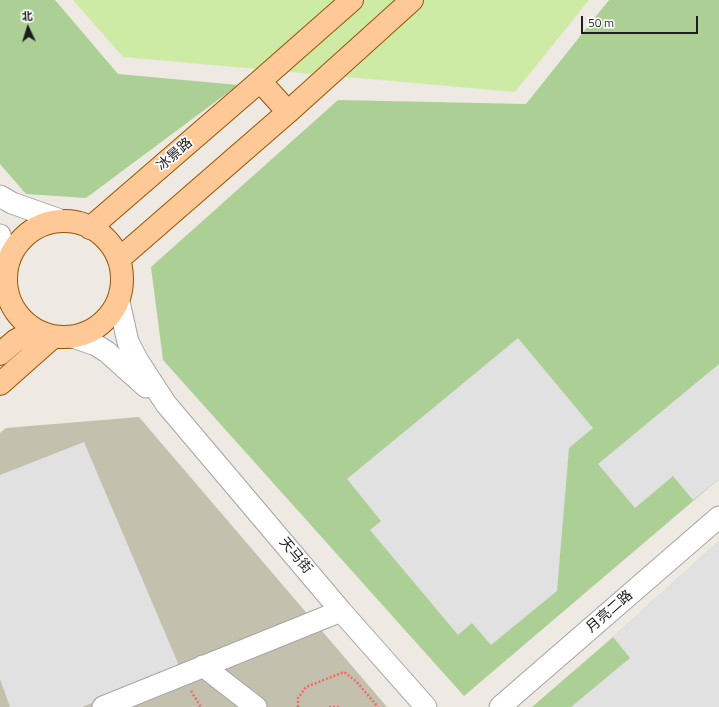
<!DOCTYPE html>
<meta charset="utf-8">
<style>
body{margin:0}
#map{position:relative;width:719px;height:707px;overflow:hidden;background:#eee9e2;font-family:"Titillium Web","Noto Sans SC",sans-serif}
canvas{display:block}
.north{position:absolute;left:8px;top:8px;width:40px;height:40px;-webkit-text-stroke:3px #fff;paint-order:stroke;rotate:356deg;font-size:11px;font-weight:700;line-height:16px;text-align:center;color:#1d1d1d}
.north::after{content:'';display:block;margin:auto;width:14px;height:18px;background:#1d1d1d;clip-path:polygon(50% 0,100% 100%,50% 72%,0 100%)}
.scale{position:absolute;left:581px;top:16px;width:117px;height:18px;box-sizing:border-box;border:2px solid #1d1d1d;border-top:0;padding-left:5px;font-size:12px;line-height:14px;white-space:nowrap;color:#1d1d1d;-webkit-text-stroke:3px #fff;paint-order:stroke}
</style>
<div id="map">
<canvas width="719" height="707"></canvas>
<div class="north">北</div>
<div class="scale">50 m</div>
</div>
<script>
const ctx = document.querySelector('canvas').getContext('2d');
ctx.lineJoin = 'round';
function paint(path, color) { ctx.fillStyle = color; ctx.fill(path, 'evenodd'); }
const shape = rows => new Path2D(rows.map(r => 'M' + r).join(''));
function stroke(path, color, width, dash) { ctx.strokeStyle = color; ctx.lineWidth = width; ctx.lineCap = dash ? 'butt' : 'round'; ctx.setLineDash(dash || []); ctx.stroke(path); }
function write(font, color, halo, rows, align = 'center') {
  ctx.font = font + ' "Titillium Web","Noto Sans SC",sans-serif'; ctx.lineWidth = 3.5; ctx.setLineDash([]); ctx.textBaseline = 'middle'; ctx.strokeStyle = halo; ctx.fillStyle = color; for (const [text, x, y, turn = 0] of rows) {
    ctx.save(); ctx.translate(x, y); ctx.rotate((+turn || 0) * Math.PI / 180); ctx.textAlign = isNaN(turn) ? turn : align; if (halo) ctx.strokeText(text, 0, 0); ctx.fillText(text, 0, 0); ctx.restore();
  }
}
paint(shape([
 [139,417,387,707,0,707,0,433,6,428]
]), '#c3c1ad');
paint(shape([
 [73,0,589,0,515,92,123,57]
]), '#ceeba6');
paint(shape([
 [0,0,55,0,118,74,238,85,86,198,26,194,0,164],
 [609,0,719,0,719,479,464,696,163,360,151,267,338,100,526,104],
 [719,541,719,707,532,707,613,637]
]), '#accf95');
paint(shape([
 [518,338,593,428,569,448,557,591,491,645,472,623,458,635,370,530,381,521,347,479],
 [719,364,719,479,693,500,673,476,635,508,598,464],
 [84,442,180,668,82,707,10,707,0,679,0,475],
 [719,541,719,707,571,707,630,658,613,637]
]), '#e1e1e1');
const minor = shape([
 [0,196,12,203,63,221],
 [0,235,8,264],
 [119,302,128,342,138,361,166,404,341,611,426,707],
 [73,337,96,345,107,352,146,387],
 [203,666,256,707],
 [103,707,341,611],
 [500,707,719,517]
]);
const major = shape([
 [260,81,352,0],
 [288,112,412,0],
 '6 279a58 58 0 1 1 116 0a58 58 0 1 1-116 0Z',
 [90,228,260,81,288,112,119,259],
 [0,354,15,341,34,330],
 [0,384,53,337]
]);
stroke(minor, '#a4a4a4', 23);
stroke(major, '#955500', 24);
stroke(shape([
 [191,691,201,707],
 [298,707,298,698,306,687,344,672,356,681,378,707],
 [329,707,340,707]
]), '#fd6564', 2.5, [2, 2]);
stroke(minor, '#fff', 21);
stroke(major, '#fec897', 22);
write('14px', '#1d1d1d', '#fff', [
 ["冰景路",175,155,-41],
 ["天马街",295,556,50],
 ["月亮二路",610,612,-41]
]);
</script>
